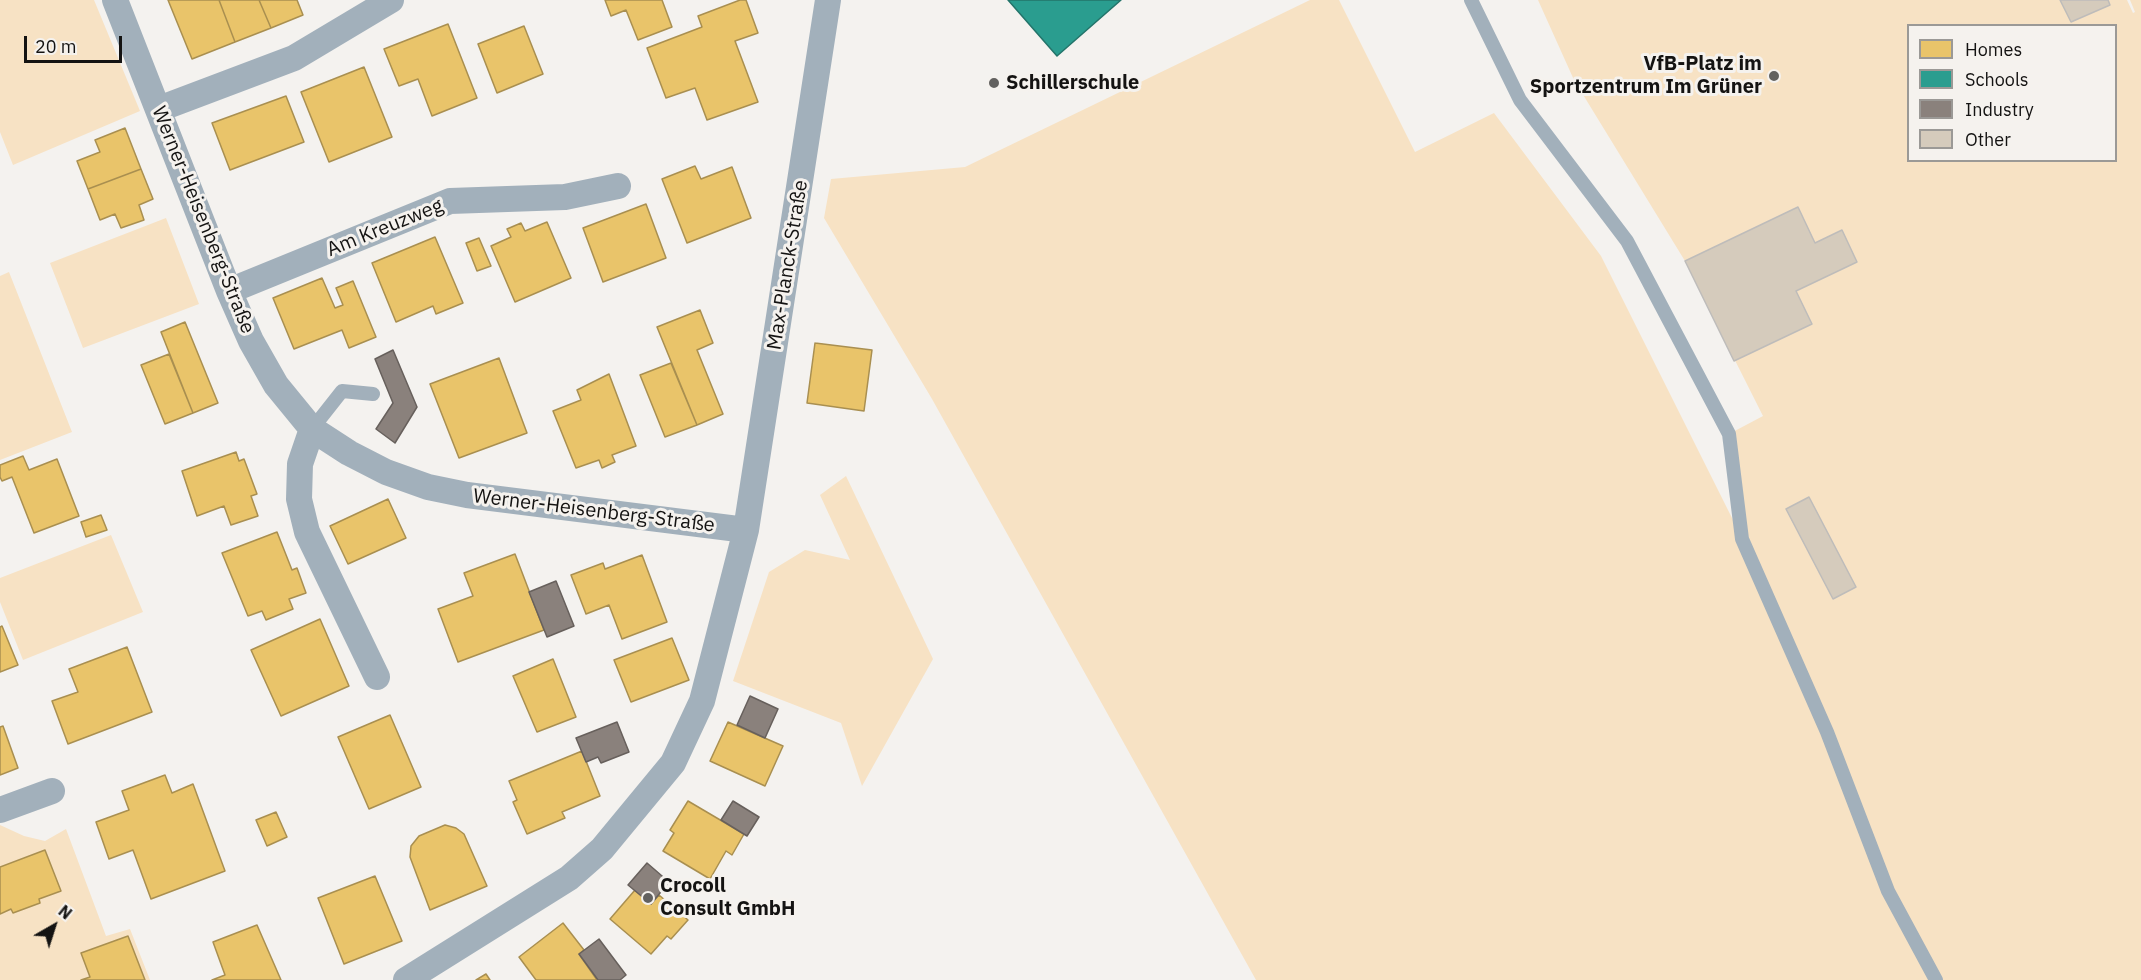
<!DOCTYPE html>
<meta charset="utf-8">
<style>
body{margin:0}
#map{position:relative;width:2141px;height:980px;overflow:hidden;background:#f4f2ef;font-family:"IBM Plex Sans",sans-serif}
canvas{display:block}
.legend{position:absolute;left:1907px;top:24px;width:210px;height:138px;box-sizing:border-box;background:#f5f2ee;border:2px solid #9b9996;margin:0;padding:8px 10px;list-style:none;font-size:18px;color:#141312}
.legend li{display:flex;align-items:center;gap:12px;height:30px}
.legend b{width:30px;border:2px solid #9b9996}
.north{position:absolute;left:24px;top:896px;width:60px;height:60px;-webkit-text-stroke:4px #f5f2ee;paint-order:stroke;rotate:39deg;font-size:16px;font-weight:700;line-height:24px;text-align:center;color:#141312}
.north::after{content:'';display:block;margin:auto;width:21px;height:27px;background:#141312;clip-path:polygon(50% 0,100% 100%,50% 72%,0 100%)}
.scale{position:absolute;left:24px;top:36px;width:98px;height:27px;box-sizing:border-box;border:3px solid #141312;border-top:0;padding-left:8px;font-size:18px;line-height:21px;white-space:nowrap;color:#141312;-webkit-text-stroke:4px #f5f2ee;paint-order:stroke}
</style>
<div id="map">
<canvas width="2141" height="980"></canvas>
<ul class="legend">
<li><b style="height:16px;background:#e9c46a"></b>Homes</li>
<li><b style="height:16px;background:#2a9d8f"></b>Schools</li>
<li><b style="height:16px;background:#8a817c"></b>Industry</li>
<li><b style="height:16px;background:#d5cbbc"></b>Other</li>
</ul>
<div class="north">N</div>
<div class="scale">20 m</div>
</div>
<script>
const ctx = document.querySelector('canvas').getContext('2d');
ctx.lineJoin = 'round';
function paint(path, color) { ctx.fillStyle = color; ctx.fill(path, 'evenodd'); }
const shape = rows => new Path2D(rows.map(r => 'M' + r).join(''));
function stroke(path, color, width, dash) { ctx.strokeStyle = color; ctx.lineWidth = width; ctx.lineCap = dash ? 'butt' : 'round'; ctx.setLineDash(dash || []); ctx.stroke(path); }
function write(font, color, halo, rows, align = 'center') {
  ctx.font = font + ' "IBM Plex Sans",sans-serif'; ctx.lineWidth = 6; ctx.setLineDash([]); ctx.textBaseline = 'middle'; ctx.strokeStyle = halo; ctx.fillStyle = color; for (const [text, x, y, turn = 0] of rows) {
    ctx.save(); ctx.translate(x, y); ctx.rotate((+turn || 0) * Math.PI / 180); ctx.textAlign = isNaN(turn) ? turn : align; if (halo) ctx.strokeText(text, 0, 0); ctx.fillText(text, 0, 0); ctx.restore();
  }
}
paint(shape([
 [0,0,94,0,140,111,13,165,0,132],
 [1310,0,1339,0,1415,152,1494,113,1601,256,1741,536,1729,434,1763,416,1685,261,1574,80,1538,0,2127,0,2133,13,2135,12,2130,0,2141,0,2141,980,1256,980,932,399,824,218,831,179,965,167],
 [1908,26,2116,26,2116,160,1908,160],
 [166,218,199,304,83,348,50,263],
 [9,272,72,432,0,460,0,276],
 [846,476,933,659,862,786,841,723,733,681,769,572,805,550,850,560,820,495],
 [111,535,143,612,23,660,0,602,0,578],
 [0,825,24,836,45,841,66,829,106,936,130,929,150,980,0,980]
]), '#f7e2c4');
const homes = shape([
 [168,0,219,0,235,42,192,59,168,0],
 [219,0,259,0,271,28,235,42,219,0],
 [259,0,297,0,303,15,271,28,259,0],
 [605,0,662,0,672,27,638,40,626,10,611,16,605,0],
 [740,0,746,0,758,33,735,41,758,102,707,120,695,88,666,98,647,48,702,27,698,16,740,0],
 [448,24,477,98,432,116,418,79,399,86,384,49,448,24],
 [524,26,543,74,497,93,478,44,524,26],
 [364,67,392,137,329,162,301,92,364,67],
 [286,96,304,142,230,170,212,123,286,96],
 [125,128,141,169,88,189,77,161,100,152,95,140,125,128],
 [695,166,701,179,732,167,751,218,687,243,662,179,695,166],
 [141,169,153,199,139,205,144,220,121,228,115,214,100,220,88,189,141,169],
 [646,204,666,258,603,282,583,228,646,204],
 [547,222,571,278,515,302,491,246,511,237,507,229,521,223,525,231,547,222],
 [435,237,463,303,436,314,433,306,396,322,372,263,435,237],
 [479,238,491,266,477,271,466,243,479,238],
 [322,278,335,308,343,305,336,288,353,281,376,337,349,348,342,330,294,349,273,298,322,278],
 [700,310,713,343,697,350,723,414,697,425,657,327,700,310],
 [185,322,218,403,193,413,161,332,185,322],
 [815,343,872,350,864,411,807,403,815,343],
 [169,354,193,413,165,424,141,365,169,354],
 [499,358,527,433,459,458,430,384,499,358],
 [671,363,697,425,665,437,640,375,671,363],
 [609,374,636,446,612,455,615,462,602,468,599,460,576,468,553,411,581,400,577,390,609,374],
 [236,452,239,461,244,459,257,494,251,496,258,516,231,525,224,506,197,516,182,471,236,452],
 [23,456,29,470,57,459,79,516,34,533,12,477,2,481,0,477,0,465,23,456],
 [388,499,406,538,348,564,330,526,388,499],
 [101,515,107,530,86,537,81,522,101,515],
 [277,532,292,570,297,568,306,593,289,599,293,609,266,620,262,611,248,616,222,553,277,532],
 [515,554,544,630,458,662,438,609,473,596,464,573,515,554],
 [642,555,667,622,622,639,609,605,586,614,571,575,603,563,605,569,642,555],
 [320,619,349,686,281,716,251,650,320,619],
 [2,626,18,665,0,672,0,627,2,626],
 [672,638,689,680,631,702,614,660,672,638],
 [127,647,152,712,68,744,52,701,78,692,69,669,127,647],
 [553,659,576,717,537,732,513,676,553,659],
 [390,715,421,787,369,809,338,737,390,715],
 [728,722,783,746,765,786,710,761,728,722],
 [3,726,18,768,0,775,0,727,3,726],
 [582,751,600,796,562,812,565,818,527,834,513,802,517,800,509,781,582,751],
 [165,775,172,793,193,784,225,871,151,899,133,850,109,859,96,822,129,810,122,791,165,775],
 [688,801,744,834,732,855,726,851,710,879,663,851,674,833,670,830,688,801],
 [276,812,287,837,267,846,256,820,276,812],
 [445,825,456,828,464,834,487,886,430,910,410,857,411,846,419,836,445,825],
 [45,850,61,891,39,899,40,903,13,913,11,909,0,914,0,867,45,850],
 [375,876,402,941,344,964,318,898,375,876],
 [635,890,651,904,659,895,688,920,671,939,667,936,651,954,610,919,635,890],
 [563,923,584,950,579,954,597,980,536,980,519,957,563,923],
 [257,925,281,980,212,980,225,975,213,942,257,925],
 [128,936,145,980,81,980,90,977,81,953,128,936],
 [486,974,490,980,476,980,486,974]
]);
paint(homes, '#e9c46a');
stroke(homes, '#a98f50', 1.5);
const schools = shape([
 [1008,0,1121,0,1057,56,1008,0]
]);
paint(schools, '#2a9d8f');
stroke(schools, '#23746a', 1.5);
const industry = shape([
 [393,350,417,407,395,443,376,429,393,403,375,359,393,350],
 [556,581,574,626,547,637,529,592,556,581],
 [750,696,778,709,765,738,737,725,750,696],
 [617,722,629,752,601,763,598,757,586,762,576,738,617,722],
 [733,801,759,817,747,836,721,820,733,801],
 [647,863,669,882,651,904,628,885,647,863],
 [599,939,626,975,620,980,598,980,579,954,599,939]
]);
paint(industry, '#8a817c');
stroke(industry, '#67605c', 1.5);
const building = shape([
 [2060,0,2108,0,2110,5,2071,22,2060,0],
 [1798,207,1815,243,1842,230,1857,262,1796,291,1812,324,1734,361,1685,261,1798,207],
 [1809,497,1856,587,1833,599,1786,509,1809,497]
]);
paint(building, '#d5cbbc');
stroke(building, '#bebcba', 1.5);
stroke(shape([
 [1471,0,1520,100,1627,241,1729,434,1742,539,1827,732,1888,891,1936,980],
 [312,429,342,391,373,394]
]), '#a2b0bb', 14);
stroke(shape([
 [115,0,229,291,251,341,276,385,312,429,349,453,386,472,428,487,467,495,746,530],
 [159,109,294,58,391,0],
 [229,291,450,201,565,197,618,186],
 [312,429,300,464,299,499,307,532,377,677],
 [0,810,52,791],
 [406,980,569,878,602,849,673,763,702,701,746,530,828,0]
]), '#a2b0bb', 26);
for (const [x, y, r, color] of [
 [1774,76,6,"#62615f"],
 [994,83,6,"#62615f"],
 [648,898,6,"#62615f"]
]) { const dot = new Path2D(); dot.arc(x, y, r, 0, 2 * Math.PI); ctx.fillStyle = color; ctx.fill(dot); stroke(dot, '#f5f2ee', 2); }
write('bold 20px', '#141312', '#f5f2ee', [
 ["VfB-Platz im",1762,64,"right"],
 ["Sportzentrum Im Grüner",1762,87,"right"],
 ["Schillerschule",1006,83],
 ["Crocoll",660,886],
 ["Consult GmbH",660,909]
], 'left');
write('20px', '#141312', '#f5f2ee', [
 ["Werner-Heisenberg-Straße",203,220,68],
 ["Am Kreuzweg",385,228,-22],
 ["Max-Planck-Straße",788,265,-81],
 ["Werner-Heisenberg-Straße",594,511,7]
]);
</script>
